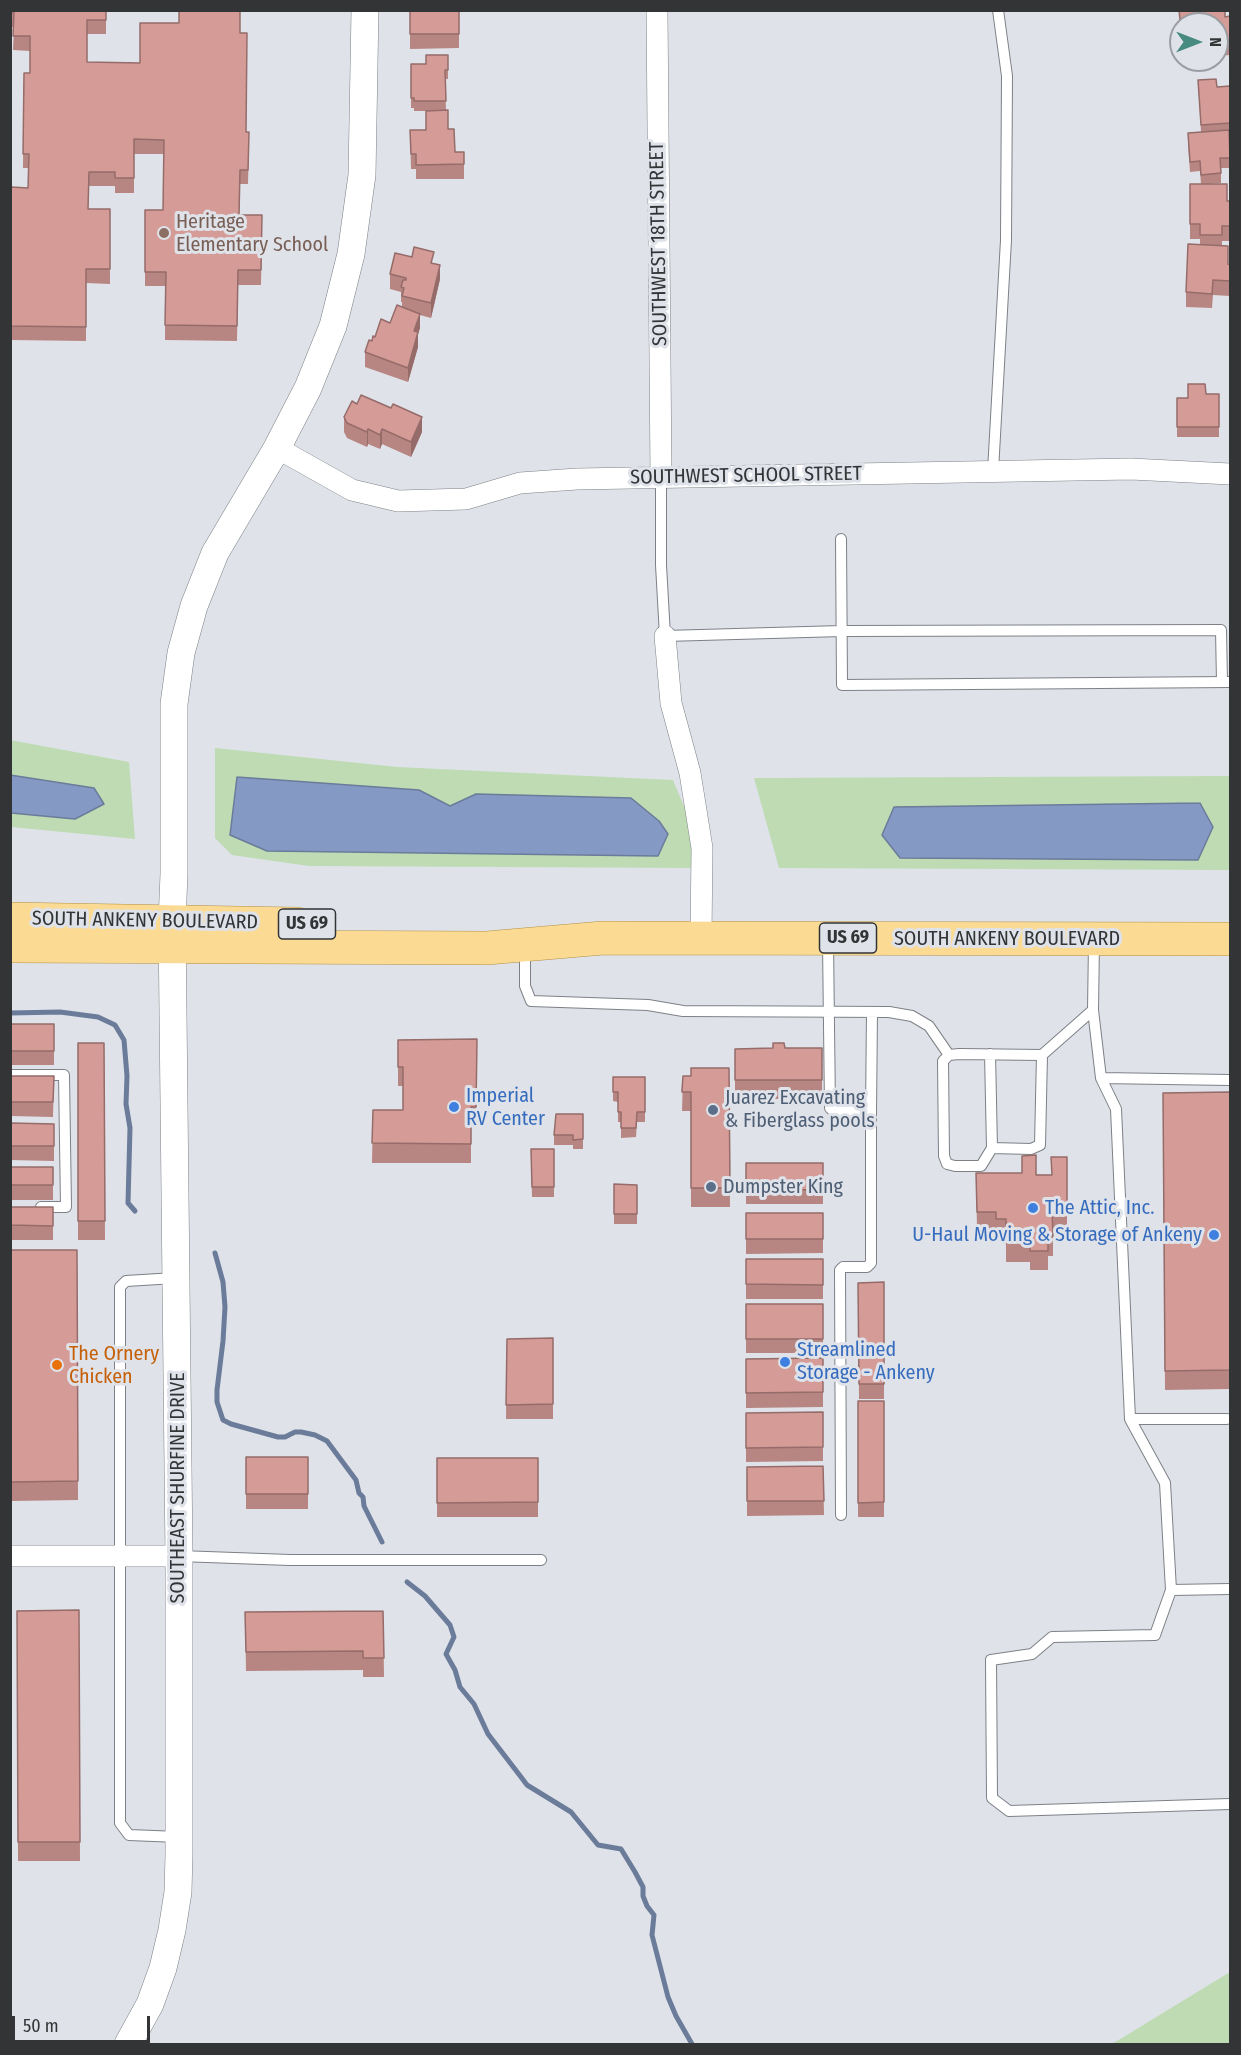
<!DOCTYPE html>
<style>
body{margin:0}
#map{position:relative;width:1241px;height:2055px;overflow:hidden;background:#dfe3e9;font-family:"Fira Sans Condensed",sans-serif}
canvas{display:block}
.frame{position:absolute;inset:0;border:12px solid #323436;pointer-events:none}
.north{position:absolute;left:1169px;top:12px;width:60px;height:60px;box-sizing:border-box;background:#dfe3e9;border:2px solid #9a9da1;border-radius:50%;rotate:90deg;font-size:16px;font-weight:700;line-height:24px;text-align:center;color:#323436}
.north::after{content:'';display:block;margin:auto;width:21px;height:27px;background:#478b80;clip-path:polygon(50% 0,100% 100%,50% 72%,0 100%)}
.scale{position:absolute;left:12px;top:2016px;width:138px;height:27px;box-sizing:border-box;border:3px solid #323436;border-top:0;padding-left:8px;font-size:18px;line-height:21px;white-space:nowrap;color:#323436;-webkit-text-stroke:4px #dfe3e9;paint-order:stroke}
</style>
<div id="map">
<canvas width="1241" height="2055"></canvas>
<div class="frame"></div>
<div class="north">N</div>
<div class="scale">50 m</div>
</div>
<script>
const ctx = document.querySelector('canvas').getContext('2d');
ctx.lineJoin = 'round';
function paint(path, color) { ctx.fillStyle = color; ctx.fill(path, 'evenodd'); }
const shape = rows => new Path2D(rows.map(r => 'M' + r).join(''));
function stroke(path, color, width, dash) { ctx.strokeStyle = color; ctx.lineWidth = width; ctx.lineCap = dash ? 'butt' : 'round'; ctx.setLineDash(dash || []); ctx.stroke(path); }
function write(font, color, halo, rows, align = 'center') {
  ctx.font = font + ' "Fira Sans Condensed",sans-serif'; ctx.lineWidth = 6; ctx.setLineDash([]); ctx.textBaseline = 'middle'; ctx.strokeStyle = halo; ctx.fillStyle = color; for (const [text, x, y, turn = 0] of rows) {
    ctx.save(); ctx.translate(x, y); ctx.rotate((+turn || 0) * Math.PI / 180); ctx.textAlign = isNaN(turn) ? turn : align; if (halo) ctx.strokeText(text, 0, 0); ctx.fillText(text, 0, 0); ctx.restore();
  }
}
paint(shape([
 [10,740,129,762,135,839,11,827],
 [215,748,397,767,673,780,695,833,696,868,309,866,232,855,215,838],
 [1230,776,1230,870,779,868,754,778],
 [1230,1972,1230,2044,1111,2044,1117,2041]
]), '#bedbb3');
const water = shape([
 [10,775,94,788,104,804,75,819,11,813,10,775],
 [237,777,419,790,450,806,476,794,631,798,659,821,668,834,658,856,267,851,230,835,237,777],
 [1200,803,1213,827,1198,860,900,858,882,835,894,807,1200,803]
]);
paint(water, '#849ac5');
stroke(water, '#6b7b9a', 1.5);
stroke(shape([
 [10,1013,60,1012,98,1017,115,1025,124,1040,127,1076,126,1104,130,1128,128,1203,135,1211],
 [215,1253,223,1282,225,1307,223,1341,217,1390,217,1402,223,1420,231,1424,278,1437,285,1437,295,1432,301,1432,315,1435,327,1441,356,1480,359,1493,363,1497,364,1506,382,1542],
 [407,1582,425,1596,450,1625,454,1637,446,1654,455,1670,460,1687,474,1704,488,1734,521,1777,527,1785,571,1812,598,1845,621,1849,635,1872,643,1887,643,1896,647,1906,654,1915,652,1935,668,1997,676,2016,692,2044]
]), '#6b7b9a', 5);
const service = shape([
 [993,471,1006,240,1007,76,998,10],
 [661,477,661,565,665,636,842,631,1221,630,1222,682],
 [841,539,842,685,1230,682],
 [828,942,830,1108,832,1110,871,1112,872,1012],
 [525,948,525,986,531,1001,648,1005,683,1011,889,1012,912,1016,929,1026,949,1055],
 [1093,1010,1101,1078,1230,1080],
 [990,1054,992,1148],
 [1042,1055,1040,1145,1031,1149,992,1148,981,1166,955,1166,947,1164,944,1156,943,1061,949,1055,959,1054,1042,1055,1093,1010,1094,942],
 [10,1075,64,1075,66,1207,41,1207],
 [1101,1078,1116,1109,1130,1419,1227,1419],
 [175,1278,126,1281,120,1287,120,1823,129,1835,179,1837],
 [1130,1419,1165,1483,1171,1590,1155,1635,1052,1637,1032,1654,991,1660,992,1798,1009,1811,1230,1804],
 [841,1515,840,1270,843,1267,867,1267,871,1263,871,1112],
 [179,1556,290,1560,541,1560],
 [1171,1590,1230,1589]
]);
const minor = shape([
 [657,10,661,477],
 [277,448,352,490,398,501,466,499,520,483,577,479,1131,469,1230,474],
 [665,636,671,703,690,773,702,848,701,938],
 [10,1556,179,1556]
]);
const tertiary = shape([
 [128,2044,150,2004,163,1968,172,1930,178,1892,179,1854,179,1556,172,922,174,874,174,704,181,653,194,606,215,553,277,448,308,388,333,326,351,254,362,175,365,10]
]);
const primary = shape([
 [10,919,298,924],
 [10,946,487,948,603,938,1230,939]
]);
stroke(service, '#7d8186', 12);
stroke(minor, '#7d8186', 22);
stroke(tertiary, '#7d8186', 28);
stroke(primary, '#b39045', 34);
stroke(service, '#fff', 10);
stroke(minor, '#fff', 21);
stroke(tertiary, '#fff', 27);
stroke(primary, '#fbda94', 33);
paint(shape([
 [10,10,106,10,106,34,87,34,87,62,140,63,240,33,246,132,249,147,248,184,240,184,239,215,262,230,261,285,238,285,237,341,165,340,165,286,145,286,145,210,163,210,164,154,134,154,134,193,115,193,115,186,89,186,88,209,110,209,110,284,86,283,86,341,10,340,10,209,28,188,28,168,23,168,24,73,30,73,30,51,13,50,14,27,10,27],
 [410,10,459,10,459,48,410,49],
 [1179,10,1225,17,1230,22,1230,55,1217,56,1217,24,1181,24,1181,45],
 [448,55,448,79,445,79,446,111,448,129,455,152,464,152,464,179,416,179,416,169,411,169,410,130,426,130,426,111,414,111,414,108,411,108,411,64,426,64],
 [1194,60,1216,60,1216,65,1194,67],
 [1198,80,1217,87,1230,86,1230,133,1229,133,1230,168,1221,168,1221,183,1208,184,1227,201,1230,201,1230,241,1222,241,1222,246,1228,264,1230,265,1230,296,1213,295,1212,308,1186,307,1186,292,1200,245,1200,239,1190,239,1190,184,1201,184,1200,171,1190,172,1188,143,1188,133,1201,132],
 [434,263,440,279,431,318,420,315,420,328,418,334,418,347,408,382,365,367,365,352,372,341,390,323,402,307,402,302,401,302,401,292,390,289,390,274],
 [1206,394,1219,394,1219,437,1177,437,1177,398,1188,398],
 [344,417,422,432,411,457,382,444,380,449,368,444,367,447,347,438,344,432],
 [10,1024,54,1024,54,1065,10,1065],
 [477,1039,476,1127,471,1126,471,1163,372,1163,373,1110,403,1110,403,1086,398,1086,398,1040],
 [78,1043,104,1043,105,1240,78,1240],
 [822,1048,822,1099,735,1099,735,1049],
 [729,1068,730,1207,691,1207,691,1111,682,1111,683,1076,691,1076],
 [10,1076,54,1076,53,1117,10,1116],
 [613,1077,645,1077,645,1122,637,1122,636,1137,621,1138,621,1122,618,1122,618,1102,613,1101],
 [1230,1092,1230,1389,1165,1390,1163,1093],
 [583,1114,583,1149,573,1149,573,1145,554,1145,554,1135],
 [10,1123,54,1124,54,1161,10,1160],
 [531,1149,554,1149,554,1197,532,1197],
 [1067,1157,1067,1229,1053,1229,1053,1256,1048,1256,1048,1270,1030,1270,1030,1262,1006,1262,1006,1238,996,1238,996,1231,977,1231,976,1173,1051,1175],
 [746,1163,823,1163,823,1204,746,1204],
 [10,1167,53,1167,53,1200,10,1200],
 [614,1184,637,1185,637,1224,614,1224],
 [10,1207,53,1207,53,1240,10,1240],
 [746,1213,823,1213,823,1253,746,1254],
 [10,1250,77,1250,78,1500,10,1501],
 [746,1259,823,1259,823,1299,746,1299],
 [884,1282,884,1399,859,1399,858,1283],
 [746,1304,823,1304,823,1353,746,1353],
 [553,1338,553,1419,506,1419,507,1339],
 [823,1358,823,1407,746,1408,746,1359],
 [858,1401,884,1401,884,1517,858,1517],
 [823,1412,823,1461,746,1462,746,1413],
 [246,1457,308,1457,308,1509,246,1509],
 [437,1458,538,1458,538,1517,437,1517],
 [823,1466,824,1515,747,1516,747,1467],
 [79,1610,80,1861,18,1861,17,1611],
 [383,1611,384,1677,363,1677,363,1670,246,1671,245,1612]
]), '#b78582');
paint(shape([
 [440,265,440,279,431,318,431,303],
 [420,314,420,328,418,334,418,347,408,382,408,368,414,331],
 [422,417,422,432,411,457,411,442],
 [368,429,368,444,367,447,367,432],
 [382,429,382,444,380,449,380,435]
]), '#956c6a');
const building = shape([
 [10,10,106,10,106,20,87,20,87,62,140,63,140,23,179,23,179,11,240,10,240,33,247,33,246,132,249,132,248,170,240,170,239,215,262,215,261,270,238,270,237,326,165,325,166,272,145,272,145,210,163,210,164,140,134,139,134,178,115,178,115,172,89,172,88,209,110,209,110,269,86,269,86,327,10,326,11,187,28,188,29,154,23,154,24,73,30,73,30,36,13,36,14,12,10,12,10,10],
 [410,10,459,10,459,34,410,34,410,10],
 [1179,10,1225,10,1225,17,1230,16,1230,40,1217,42,1217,24,1181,24,1181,30,1179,10],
 [426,55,448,55,448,70,445,70,446,101,414,101,414,98,411,98,411,64,426,64,426,55],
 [1216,79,1217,87,1230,86,1230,123,1201,125,1198,80,1216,79],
 [448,110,448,129,454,129,455,152,464,152,464,164,416,165,416,154,411,154,410,130,426,130,426,111,448,110],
 [1229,130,1230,158,1220,158,1221,173,1201,175,1200,161,1190,162,1188,133,1229,130],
 [1190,184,1227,184,1227,201,1230,201,1230,226,1222,226,1222,235,1200,235,1200,224,1190,224,1190,184],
 [1188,244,1228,246,1228,264,1230,265,1230,281,1213,280,1212,294,1186,292,1188,244],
 [414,247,434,252,431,263,440,265,431,303,402,296,404,288,401,287,403,280,406,280,406,278,390,274,395,253,412,257,414,247],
 [397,305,420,314,414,331,418,332,408,368,365,352,369,340,372,341,373,336,375,337,381,319,390,323,397,305],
 [1188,384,1205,384,1206,394,1219,394,1219,427,1177,427,1177,398,1188,398,1188,384],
 [361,395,391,408,393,404,422,417,411,442,382,429,380,435,368,429,367,432,347,423,344,417,352,401,357,404,361,395],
 [10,1024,54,1024,54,1051,10,1051,10,1024],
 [477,1039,476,1107,471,1107,471,1144,372,1143,373,1110,403,1110,403,1067,398,1067,398,1040,477,1039],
 [78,1043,104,1043,105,1221,78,1221,78,1043],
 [773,1043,784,1043,785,1048,822,1048,822,1080,735,1080,735,1049,773,1048,773,1043],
 [691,1068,729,1068,730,1188,691,1188,691,1092,682,1092,682,1090,683,1076,691,1076,691,1068],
 [10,1076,54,1076,53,1102,10,1102,10,1076],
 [613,1077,645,1077,645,1112,637,1112,636,1128,621,1128,621,1112,618,1112,618,1092,613,1092,613,1077],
 [1230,1092,1230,1370,1165,1371,1163,1093,1230,1092],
 [556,1114,583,1114,583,1139,573,1140,573,1135,554,1135,556,1114],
 [10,1123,54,1124,54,1146,10,1146,10,1123],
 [531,1149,554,1149,554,1187,532,1187,531,1149],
 [1036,1155,1036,1175,1052,1175,1051,1157,1067,1157,1067,1209,1052,1210,1053,1237,1048,1237,1048,1251,1030,1251,1030,1242,1006,1243,1006,1219,996,1219,996,1212,977,1212,976,1173,1022,1173,1022,1156,1036,1155],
 [746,1163,823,1163,823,1190,746,1189,746,1163],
 [10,1167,53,1167,53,1185,10,1185,10,1167],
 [614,1184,637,1185,637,1214,614,1214,614,1184],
 [10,1207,53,1207,53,1226,10,1225,10,1207],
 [746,1213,823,1213,823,1239,746,1239,746,1213],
 [10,1250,77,1250,78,1481,10,1482,10,1250],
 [746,1259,823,1259,823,1285,746,1284,746,1259],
 [884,1282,884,1384,859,1384,858,1283,884,1282],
 [746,1304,823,1304,823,1339,746,1339,746,1304],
 [553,1338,553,1404,506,1405,507,1339,553,1338],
 [823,1358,823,1392,746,1393,746,1359,823,1358],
 [858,1401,884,1401,884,1502,858,1503,858,1401],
 [823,1412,823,1447,746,1448,746,1413,823,1412],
 [246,1457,308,1457,308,1494,246,1494,246,1457],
 [437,1458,538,1458,538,1502,437,1503,437,1458],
 [823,1466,824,1501,747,1501,747,1467,823,1466],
 [79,1610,80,1842,18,1842,17,1611,79,1610],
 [383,1611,384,1658,363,1658,363,1651,246,1652,245,1612,383,1611]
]);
paint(building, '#d59b97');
stroke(building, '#956c6a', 1.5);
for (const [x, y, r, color] of [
 [164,233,6,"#8d6e63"],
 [454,1107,6,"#3f7fe0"],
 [713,1110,6,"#5c6f8a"],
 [711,1187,6,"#5c6f8a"],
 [1033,1208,6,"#3f7fe0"],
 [1214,1235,6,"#3f7fe0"],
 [785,1362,6,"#3f7fe0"],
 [57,1365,6,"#e8710a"]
]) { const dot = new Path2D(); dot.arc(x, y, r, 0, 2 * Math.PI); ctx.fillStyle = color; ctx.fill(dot); stroke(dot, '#dfe3e9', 2); }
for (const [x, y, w] of [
 [307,924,57],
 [848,938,57]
]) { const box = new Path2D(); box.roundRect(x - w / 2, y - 15, w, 30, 4.5); ctx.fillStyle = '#dfe3e9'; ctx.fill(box); stroke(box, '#323436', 1.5); }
write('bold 18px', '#323436', null, [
 ["US 69",307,924],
 ["US 69",848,938]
]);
write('20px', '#785e54', '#dfe3e9', [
 ["Heritage",176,222],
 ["Elementary School",176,245]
], 'left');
write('20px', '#323436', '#dfe3e9', [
 ["SOUTHWEST 18TH STREET",659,244,-91],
 ["SOUTHWEST SCHOOL STREET",746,476,-1],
 ["SOUTH ANKENY BOULEVARD",145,921,1],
 ["SOUTH ANKENY BOULEVARD",1007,939],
 ["SOUTHEAST SHURFINE DRIVE",178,1488,-90]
]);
write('20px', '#366cbe', '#dfe3e9', [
 ["Imperial",466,1096],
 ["RV Center",466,1119],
 ["The Attic, Inc.",1045,1208],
 ["U-Haul Moving & Storage of Ankeny",1202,1235,"right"],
 ["Streamlined",797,1350],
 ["Storage - Ankeny",797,1373]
], 'left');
write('20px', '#4e5e75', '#dfe3e9', [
 ["Juarez Excavating",725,1098],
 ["& Fiberglass pools",725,1121],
 ["Dumpster King",723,1187]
], 'left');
write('20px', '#c56008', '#dfe3e9', [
 ["The Ornery",69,1354],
 ["Chicken",69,1377]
], 'left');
</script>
